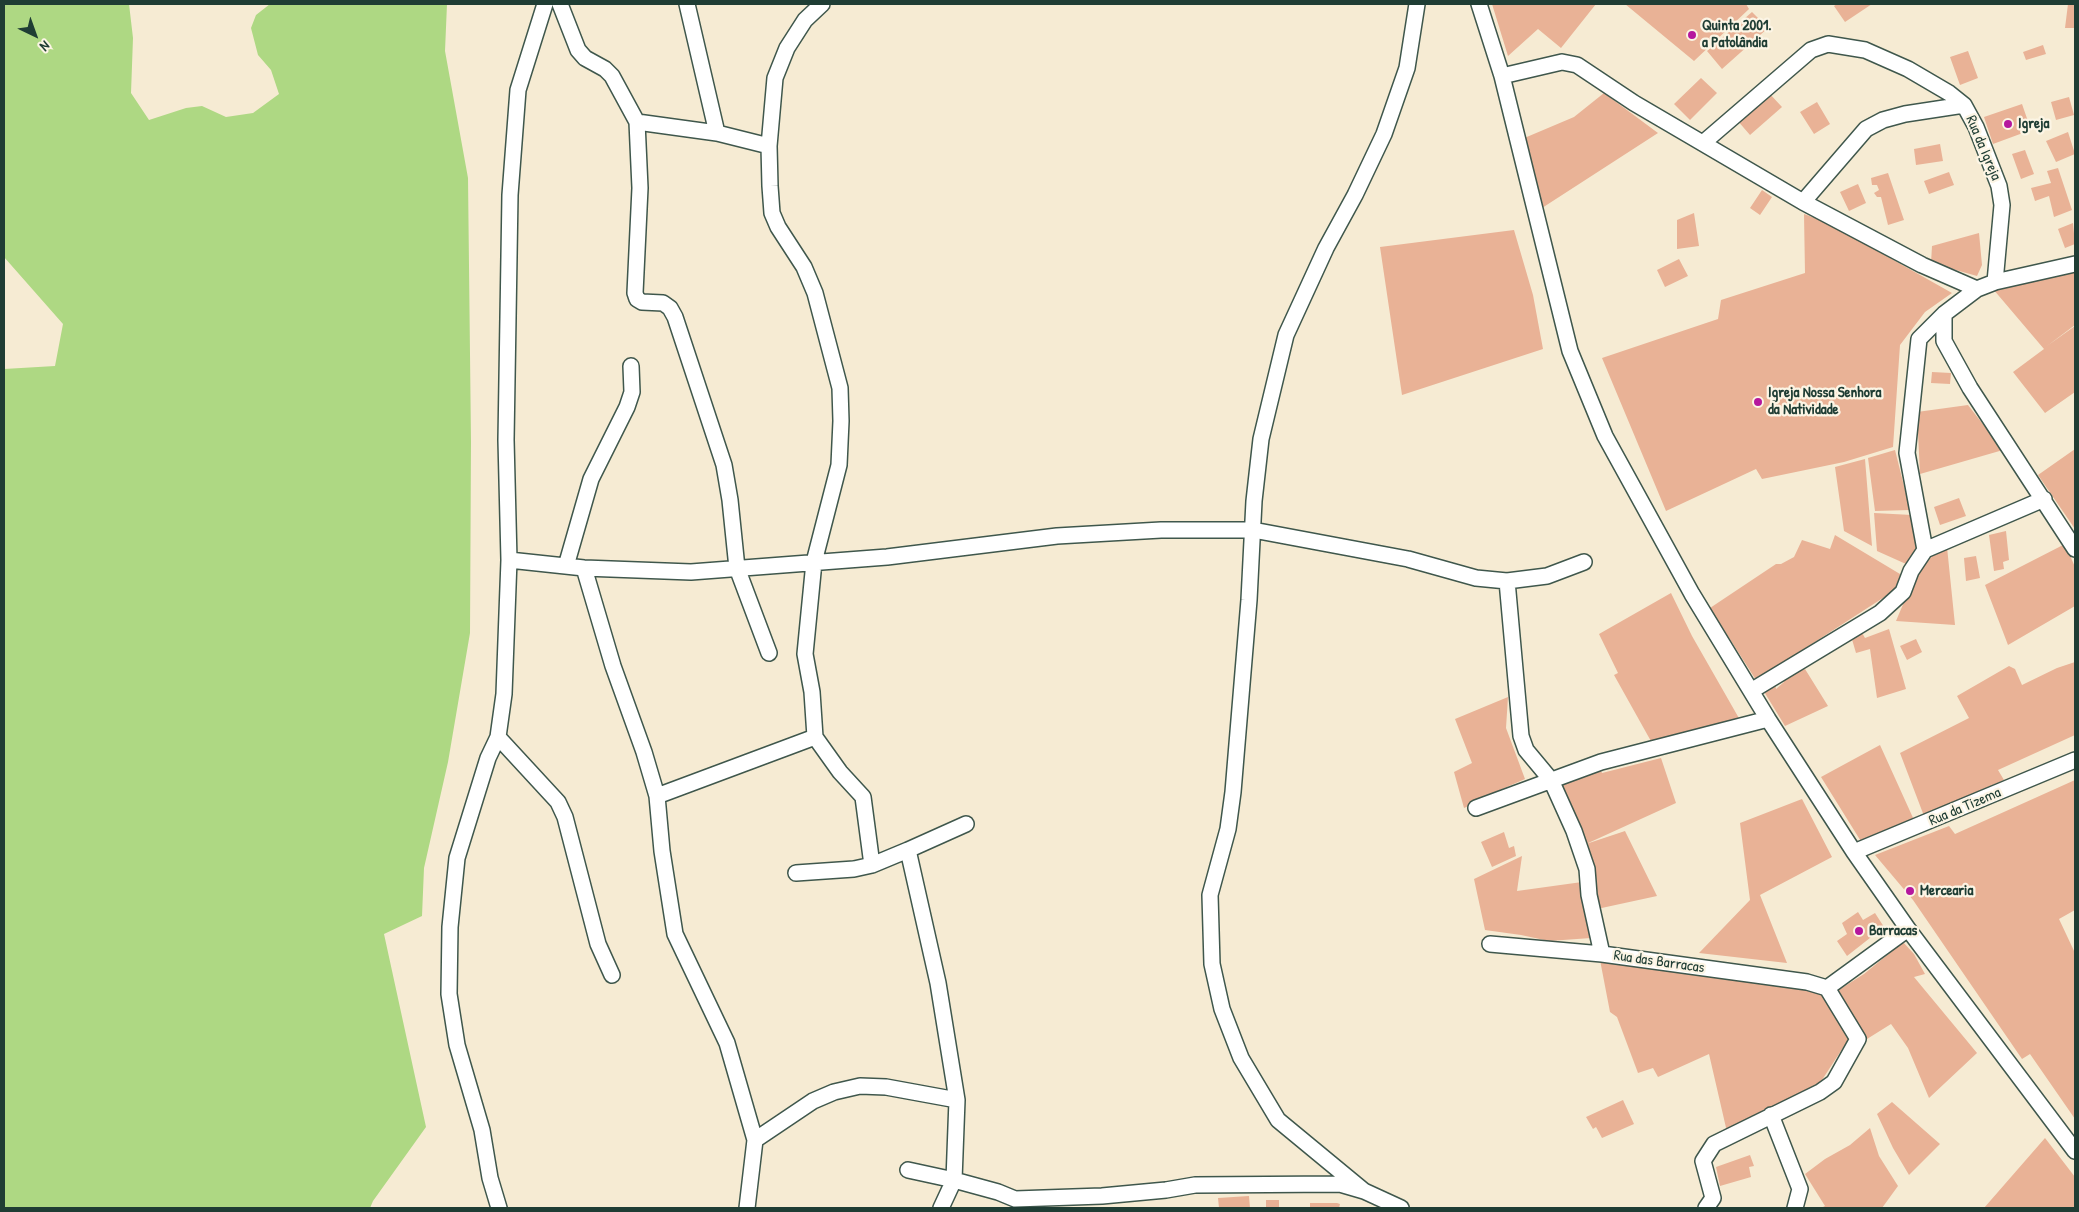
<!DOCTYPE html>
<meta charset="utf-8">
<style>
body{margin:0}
#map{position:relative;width:2079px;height:1212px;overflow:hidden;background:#f6ebd3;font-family:"Patrick Hand",sans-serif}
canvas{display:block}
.frame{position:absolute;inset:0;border:5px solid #1f3d34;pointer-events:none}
.north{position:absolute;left:10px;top:10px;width:50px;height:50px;-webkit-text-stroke:4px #fcf5e5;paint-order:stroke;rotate:138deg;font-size:14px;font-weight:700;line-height:20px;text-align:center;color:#1f3d34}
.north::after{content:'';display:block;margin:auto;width:18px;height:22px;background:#1f3d34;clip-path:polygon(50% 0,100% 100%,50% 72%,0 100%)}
</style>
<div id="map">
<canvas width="2079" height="1212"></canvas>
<div class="frame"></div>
<div class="north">N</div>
</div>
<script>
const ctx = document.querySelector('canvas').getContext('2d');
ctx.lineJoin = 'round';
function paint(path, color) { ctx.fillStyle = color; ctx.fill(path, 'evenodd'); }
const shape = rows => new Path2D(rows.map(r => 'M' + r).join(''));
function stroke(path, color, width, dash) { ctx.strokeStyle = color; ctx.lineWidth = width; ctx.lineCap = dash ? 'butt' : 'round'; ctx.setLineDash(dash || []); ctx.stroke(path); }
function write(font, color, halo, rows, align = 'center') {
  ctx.font = font + ' "Patrick Hand",sans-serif'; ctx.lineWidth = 4.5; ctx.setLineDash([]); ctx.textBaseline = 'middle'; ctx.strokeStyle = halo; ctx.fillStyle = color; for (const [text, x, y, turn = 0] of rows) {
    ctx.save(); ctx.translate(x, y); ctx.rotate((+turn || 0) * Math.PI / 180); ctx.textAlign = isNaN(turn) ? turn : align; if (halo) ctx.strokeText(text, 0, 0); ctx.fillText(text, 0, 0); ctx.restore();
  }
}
paint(shape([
 [4,4,129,4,133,38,131,93,149,120,186,108,202,106,226,117,253,113,279,94,271,70,258,55,251,28,256,15,270,4,447,4,445,51,468,178,471,442,470,633,448,762,424,868,422,916,384,934,426,1127,373,1201,370,1208,4,1208,4,369,55,366,63,324,4,257]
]), '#aed883');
paint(shape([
 [1492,4,1596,4,1561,48,1538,29,1508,56],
 [1625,4,1746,4,1749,9,1694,61],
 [1837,4,1872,4,1845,22,1834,6],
 [2068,4,2075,4,2075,28,2065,28],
 [1752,12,1768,28,1722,69,1707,51],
 [2043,45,2046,54,2026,60,2023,52],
 [1968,51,1978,78,1960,85,1950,57],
 [1701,78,1717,93,1690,120,1674,104],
 [1768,92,1782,107,1750,135,1737,120],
 [1604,93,1658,133,1542,208,1522,139,1574,117],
 [2069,97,2074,115,2056,120,2051,102],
 [1817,102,1830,124,1814,134,1800,112],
 [2022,104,2031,130,1993,144,1984,117],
 [2068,132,2075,154,2056,162,2046,141],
 [1940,144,1943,161,1916,165,1914,149],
 [2025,150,2034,174,2021,179,2012,154],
 [2058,168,2072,210,2054,217,2049,196,2035,201,2031,188,2051,183,2047,171],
 [1949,172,1954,185,1929,194,1924,181],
 [1888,173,1904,220,1888,225,1881,197,1877,197,1874,193,1879,190,1877,185,1872,185,1871,178],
 [1858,184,1866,203,1849,211,1840,192],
 [1762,190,1772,197,1760,215,1750,208],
 [1694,213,1699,246,1677,249,1677,220],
 [1804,214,1826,222,1952,293,1925,312,1900,345,1893,447,1844,462,1762,479,1756,469,1666,511,1602,358,1718,319,1721,300,1805,273],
 [2073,223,2075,244,2065,248,2058,229],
 [1514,230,1533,295,1543,349,1402,395,1380,247],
 [1979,233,1982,265,1977,276,1931,263,1932,246],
 [1679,259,1688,276,1665,287,1657,270],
 [2075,270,2075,325,2047,346,2075,326,2075,392,2045,413,2013,372,2044,349,1993,289],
 [1932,372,1951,373,1950,384,1931,383],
 [1968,405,2003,450,1920,474,1917,412],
 [2075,449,2075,529,2038,475],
 [1895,450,1910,510,1875,511,1868,458],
 [1865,459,1872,546,1844,531,1835,467],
 [1959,498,1966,516,1940,525,1934,507],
 [1874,513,1912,515,1919,554,1906,564,1877,551],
 [2006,531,2009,560,2003,562,2004,569,1994,571,1989,535],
 [1835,535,1905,577,1903,585,1756,680,1710,608,1776,564,1781,564,1794,557,1802,540,1830,549],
 [2065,544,2075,567,2075,606,2008,645,1985,585],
 [1947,547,1955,625,1896,621,1915,576,1934,554],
 [1976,556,1980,578,1966,581,1964,558],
 [1671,593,1692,636,1740,720,1652,743,1614,675,1618,673,1599,634],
 [1889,629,1906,689,1877,698,1870,649,1856,653,1851,636,1861,631,1865,638],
 [1916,639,1922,652,1907,660,1900,646],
 [2075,662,2075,735,1998,770,2004,780,1924,816,1900,753,1969,718,1957,696,2009,666,2015,669,2022,685,2057,668],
 [1805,669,1828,706,1785,726,1763,690,1775,683,1776,689,1784,682,1784,678],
 [1508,697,1506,728,1525,779,1484,797,1485,799,1464,808,1454,772,1472,763,1455,719],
 [1880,745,1914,820,1862,843,1821,777],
 [1661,758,1676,803,1586,844,1625,831,1657,896,1597,909,1561,784,1599,767,1602,773],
 [2075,780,2075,910,2059,919,2075,953,2075,1119,2030,1054,2022,1059,1913,900,1875,855,1949,826,1955,834],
 [1802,799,1832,857,1760,895,1787,963,1699,953,1750,900,1740,823],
 [1504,832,1509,848,1514,846,1516,856,1492,867,1481,842],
 [1522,856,1517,891,1582,882,1591,938,1549,941,1521,935,1485,930,1474,879],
 [1858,912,1863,920,1875,913,1884,927,1847,956,1837,941,1847,934,1842,923],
 [1903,942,1914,954,1925,974,1914,977,1977,1053,1929,1098,1908,1048,1891,1024,1867,1039,1837,991,1864,974],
 [1600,960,1817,988,1850,1037,1820,1083,1727,1132,1709,1054,1658,1077,1653,1068,1638,1073,1617,1017,1610,1012],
 [1623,1100,1634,1124,1602,1138,1596,1127,1593,1129,1586,1117],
 [1892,1102,1940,1144,1909,1175,1893,1148,1877,1114],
 [1870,1128,1879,1156,1898,1186,1882,1208,1821,1208,1825,1206,1805,1174,1825,1159,1850,1145],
 [2045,1138,2075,1177,2075,1208,1984,1208],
 [1750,1155,1754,1166,1749,1167,1751,1177,1720,1186,1716,1167],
 [1249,1196,1250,1208,1219,1208,1218,1198],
 [1266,1200,1279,1200,1279,1208,1266,1208],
 [1310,1203,1337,1203,1340,1204,1339,1208,1310,1208]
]), '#e9b296');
const minor = shape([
 [560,4,578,50,585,58,605,69,612,76,637,122,640,188,635,293,637,299,642,302,663,303,670,308,675,317,724,465,730,500,737,568,769,653],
 [687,4,717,133],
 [822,4,805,20,787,48,775,78,769,146,770,186,772,213,778,227,804,267,815,293,840,388,841,421,839,465,814,562,805,654,812,692,815,737,840,772,863,797,872,865],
 [1479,4,1502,76,1570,351,1605,436,1692,594,1768,719,1854,852,1908,929,2075,1151],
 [1502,76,1562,62,1577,65,1634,103,1803,202,1922,265,1977,289],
 [637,122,717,133,769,146],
 [1703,143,1811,50,1828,44,1865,50,1908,69,1949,93,1964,105,1976,127,1999,186,2002,205,1995,282],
 [1803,202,1866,129,1883,120,1905,114,1964,105],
 [1944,314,1944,341,1970,388,2075,549],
 [1925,550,1907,453,1919,339,1944,314,1977,289,1995,282,2075,264],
 [509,560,584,568,691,572,887,557,1057,536,1161,530,1253,530,1408,559,1476,578,1507,581,1547,576,1584,562],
 [566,566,591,479,627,407,632,392,631,366],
 [584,568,613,666,644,752,657,796,662,851,675,934,727,1043,755,1140,747,1208],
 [1507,581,1521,736,1526,750,1551,780,1574,831,1587,869,1589,895,1602,954],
 [1751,691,1880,613,1903,592,1911,571,1925,550,2044,499],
 [498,737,558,802,565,817,598,944,612,975],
 [657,796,815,737],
 [1476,808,1601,762,1768,719],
 [908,850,966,824],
 [1854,852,2075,760],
 [796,873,854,869,872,865,908,850,938,983,957,1100,954,1180,941,1208],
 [1490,944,1602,954,1807,982,1827,988],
 [1827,988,1908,929],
 [1771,1115,1800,1189,1795,1208],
 [755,1140,813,1101,834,1092,860,1086,886,1087,957,1100],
 [908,1170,954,1180,998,1192,1015,1199,1102,1196,1166,1190,1195,1185,1340,1184,1364,1191,1401,1208],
 [1364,1191,1278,1120,1241,1058,1222,1009,1212,964,1210,895,1228,829,1233,792,1249,600,1254,501,1261,439,1286,335,1326,248,1355,195,1384,134,1407,68,1417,4],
 [499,1208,490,1178,482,1130,457,1045,449,994,450,927,457,858,488,758,498,737,504,694,509,560,506,440,510,195,518,90,545,4],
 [1706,1208,1713,1198,1703,1161,1714,1144,1820,1092,1834,1082,1858,1039,1827,988]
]);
stroke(minor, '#3f574c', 18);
stroke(minor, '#fff', 15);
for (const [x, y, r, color] of [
 [1692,35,5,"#b5179e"],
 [2008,124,5,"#b5179e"],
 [1758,402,5,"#b5179e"],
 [1910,891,5,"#b5179e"],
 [1859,931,5,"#b5179e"]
]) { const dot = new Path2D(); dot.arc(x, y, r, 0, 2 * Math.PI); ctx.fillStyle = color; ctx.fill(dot); stroke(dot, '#fcf5e5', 2); }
write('bold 15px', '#1f3d34', '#fcf5e5', [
 ["Quinta 2001.",1702,26],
 ["a Patolândia",1702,43],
 ["Igreja",2018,124],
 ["Igreja Nossa Senhora",1768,393],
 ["da Natividade",1768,410],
 ["Mercearia",1920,891],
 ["Barracas",1869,931]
], 'left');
write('15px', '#1f3d34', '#fcf5e5', [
 ["Rua da Igreja",1983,148,67],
 ["Rua da Tizema",1965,807,-23],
 ["Rua das Barracas",1659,962,8]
]);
</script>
